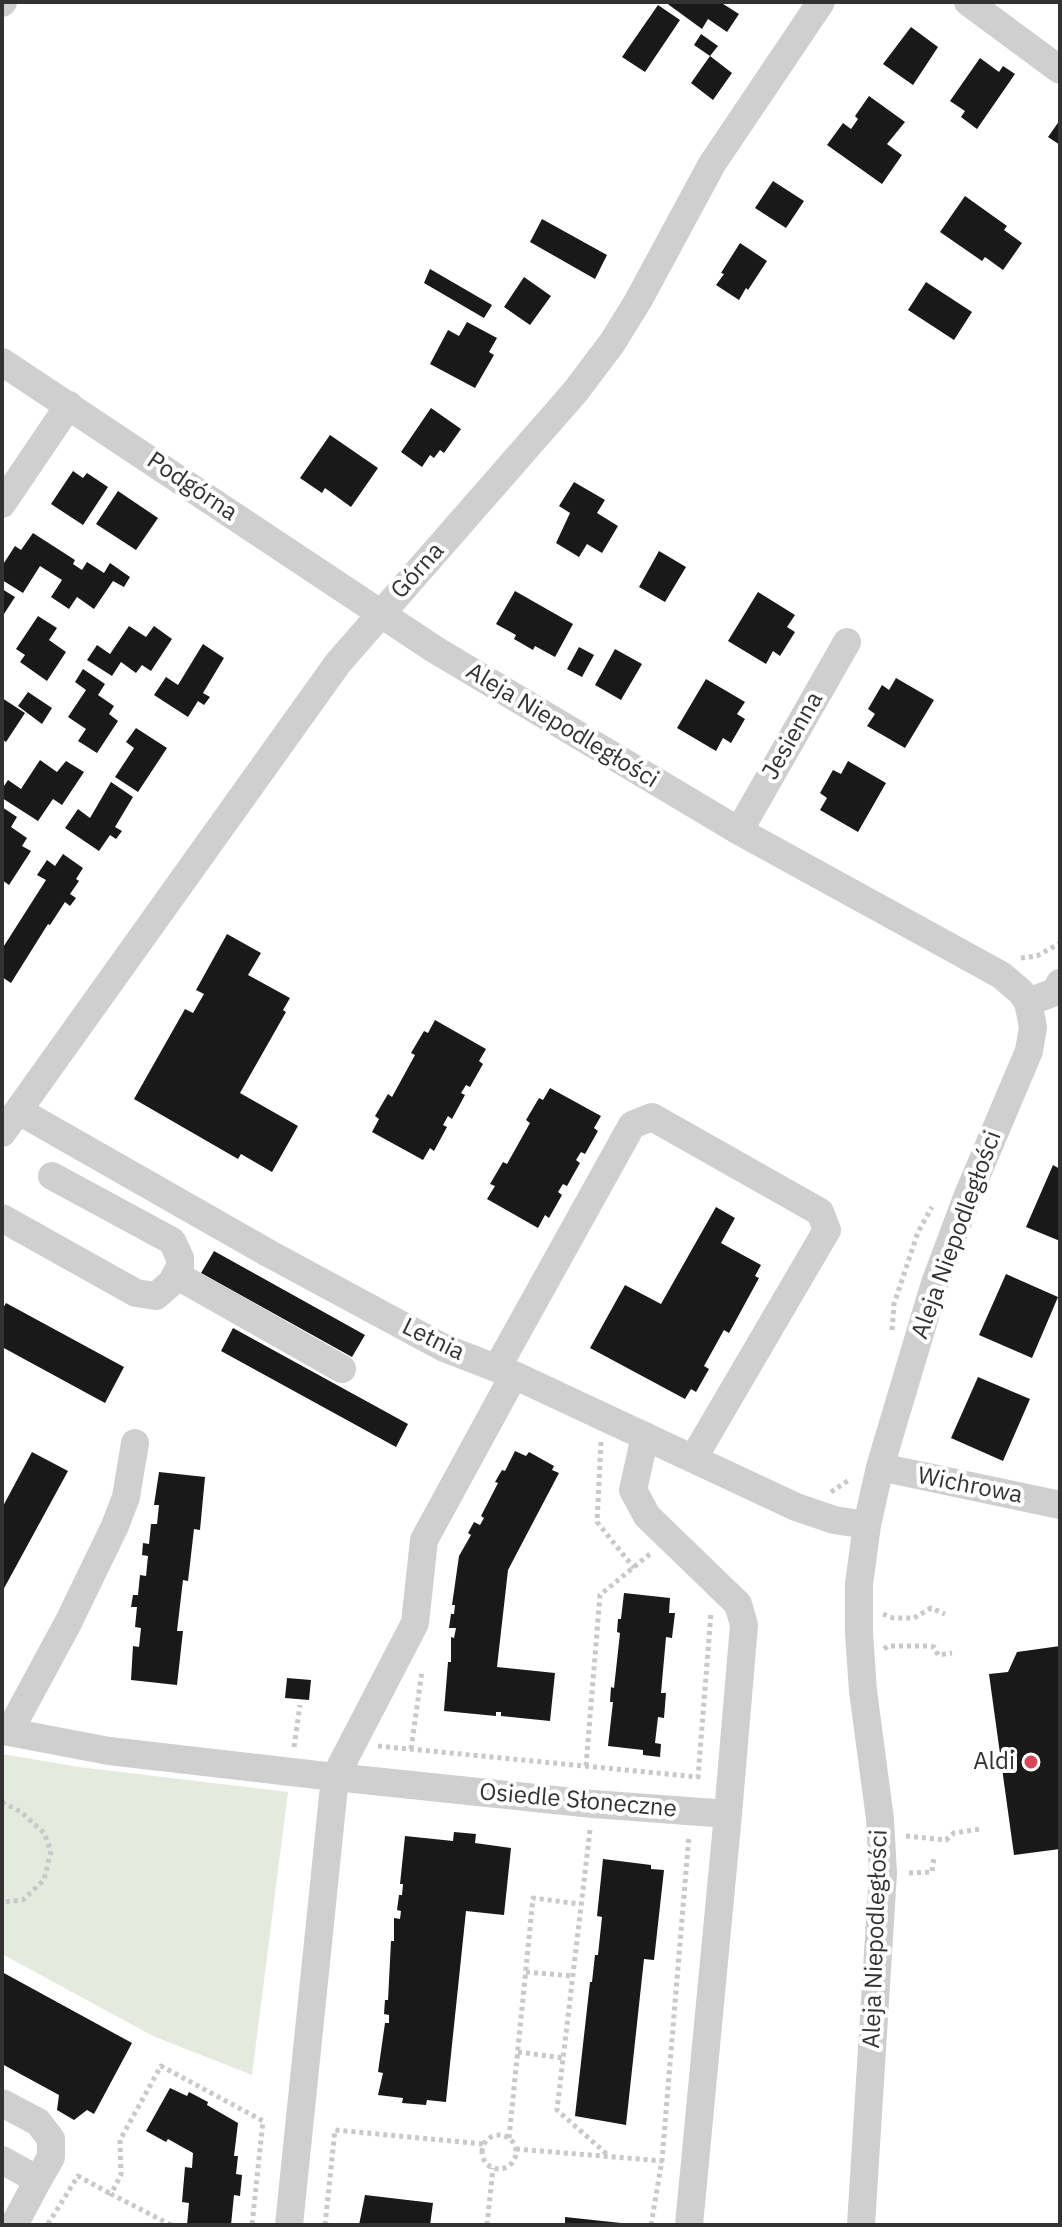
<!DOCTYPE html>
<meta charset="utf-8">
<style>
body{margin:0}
#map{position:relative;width:1062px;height:2227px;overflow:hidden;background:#fff;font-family:"IBM Plex Sans",sans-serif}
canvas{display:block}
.frame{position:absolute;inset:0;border:4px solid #323232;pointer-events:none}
</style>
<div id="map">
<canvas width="1062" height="2227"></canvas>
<div class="frame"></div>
</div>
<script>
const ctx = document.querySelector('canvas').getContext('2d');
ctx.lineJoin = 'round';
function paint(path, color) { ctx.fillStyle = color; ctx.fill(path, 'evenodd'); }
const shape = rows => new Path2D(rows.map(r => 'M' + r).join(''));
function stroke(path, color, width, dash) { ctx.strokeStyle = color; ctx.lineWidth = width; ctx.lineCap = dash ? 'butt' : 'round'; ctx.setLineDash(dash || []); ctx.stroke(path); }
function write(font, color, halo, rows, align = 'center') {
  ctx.font = font + ' "IBM Plex Sans",sans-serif'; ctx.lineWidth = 8; ctx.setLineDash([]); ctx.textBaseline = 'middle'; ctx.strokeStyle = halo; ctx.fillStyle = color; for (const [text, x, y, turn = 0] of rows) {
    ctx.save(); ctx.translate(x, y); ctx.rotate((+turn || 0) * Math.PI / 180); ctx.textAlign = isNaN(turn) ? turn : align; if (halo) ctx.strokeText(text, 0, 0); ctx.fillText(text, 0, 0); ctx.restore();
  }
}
paint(shape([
 [2,1754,79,1767,288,1792,252,2075,153,2036,2,1954]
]), '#e5eade');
paint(shape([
 [665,2,720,2,739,14,727,32,708,19,702,29],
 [658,5,680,20,645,72,622,57],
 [911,27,938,47,913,85,883,64],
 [701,34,718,46,710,56,694,45],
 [710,56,732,73,713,100,691,83],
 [980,58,999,72,1003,66,1015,74,977,129,961,117,965,111,950,101],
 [869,96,905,122,887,144,902,155,882,184,827,145,843,123,851,129,858,119,855,116],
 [1060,120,1060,145,1048,137],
 [773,181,804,201,786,228,755,208],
 [965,196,1007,226,1004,230,1022,243,1003,270,985,257,982,261,940,232],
 [542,219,607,255,595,279,530,242],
 [740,243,767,261,748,290,746,288,739,300,716,285,724,274,721,273],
 [430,269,492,305,484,318,424,283],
 [524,277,551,296,530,325,504,307],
 [926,282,972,312,954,340,908,310],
 [467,322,497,338,489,352,494,355,475,388,430,364,448,330,459,336],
 [431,408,461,429,444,453,440,450,434,458,430,455,422,467,401,452],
 [330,435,378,468,351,507,325,488,322,493,300,478],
 [73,471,83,478,87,473,108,487,83,525,51,504],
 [574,482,605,500,597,513,618,526,602,553,587,544,579,557,556,543,570,513,559,506],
 [118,491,158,518,136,550,96,524],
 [33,533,75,560,73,564,82,570,87,562,104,573,110,563,130,577,124,587,113,581,94,609,77,597,69,609,51,597,62,580,40,566,23,593,2,580,2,566,15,546,21,550],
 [659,551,686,567,665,602,639,587],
 [2,589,15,597,2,617],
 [515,591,573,624,555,657,535,646,533,650,514,639,516,635,496,624],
 [758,592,795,615,787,627,795,632,780,656,773,651,766,664,728,641],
 [38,616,57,628,49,640,66,652,47,681,20,662,25,655,16,649],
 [129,626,146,637,154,626,172,639,151,671,142,665,136,673,121,662,112,676,87,660,97,645,110,654],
 [203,644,224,658,203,693,210,697,204,705,198,701,188,717,154,695,166,677,178,685],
 [579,647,594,655,582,677,567,669],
 [615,649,642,664,621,700,595,685],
 [83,669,105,684,98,695,114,706,109,714,118,721,97,753,78,741,86,729,68,717,86,690,75,682],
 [896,678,934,700,905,748,867,726,875,714,868,709,882,685,889,690],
 [706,679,745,702,737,714,745,719,731,743,723,738,716,751,677,728],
 [28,692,52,708,42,724,18,706],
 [2,698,25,713,6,742,2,739],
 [136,728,167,748,138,792,115,777,134,748,126,742],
 [40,760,57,772,66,761,84,772,62,805,53,799,38,821,2,798,2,789,8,780,21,789],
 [848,761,886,783,858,832,820,810,827,798,820,793,833,770,841,774],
 [111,782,133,797,115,827,122,831,116,839,110,835,99,851,65,828,78,809,90,818],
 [2,807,17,817,11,827,27,838,22,846,31,851,9,885,2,880],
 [63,854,83,868,76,879,79,881,70,894,76,898,70,906,65,902,50,925,48,924,11,983,2,977,2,949,46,880,37,875,47,860,55,866],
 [227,934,261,953,248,975,290,998,283,1010,286,1012,240,1093,298,1126,272,1172,241,1154,238,1159,134,1099,185,1009,193,1013,204,994,196,990],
 [435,1020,486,1049,479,1061,483,1064,470,1087,466,1085,461,1093,465,1095,452,1119,448,1116,443,1125,447,1127,434,1151,430,1148,423,1160,372,1132,379,1119,375,1116,388,1094,392,1097,415,1055,411,1053,424,1031,428,1033],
 [550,1088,601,1116,594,1128,598,1131,585,1154,581,1152,576,1160,580,1163,567,1186,563,1184,558,1192,562,1195,549,1218,545,1215,538,1228,487,1199,495,1186,490,1184,503,1162,507,1164,530,1123,526,1120,539,1098,543,1100],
 [1053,1165,1060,1169,1060,1241,1026,1227],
 [716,1207,735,1218,721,1243,761,1265,755,1276,759,1278,729,1333,724,1330,704,1366,709,1369,696,1392,691,1389,685,1399,590,1348,625,1285,661,1304],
 [214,1251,365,1335,352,1357,201,1273],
 [1006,1274,1058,1297,1032,1358,979,1335],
 [6,1303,124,1367,105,1403,2,1347,2,1310],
 [233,1328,408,1424,396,1447,221,1351],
 [978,1377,1030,1399,1003,1461,951,1438],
 [515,1451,526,1456,529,1452,554,1466,552,1470,559,1473,508,1570,497,1667,555,1673,550,1721,501,1716,501,1712,496,1712,496,1716,444,1711,448,1662,451,1662,451,1637,454,1638,456,1628,449,1628,451,1614,454,1614,455,1605,452,1605,459,1556,471,1535,468,1533,474,1522,480,1525,484,1518,481,1516,498,1483,495,1482,502,1470,505,1471],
 [32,1452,68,1471,2,1592,2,1508],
 [159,1472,205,1477,200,1530,194,1529,188,1581,183,1580,177,1631,183,1631,177,1685,131,1680,133,1646,139,1647,141,1628,135,1627,137,1607,131,1607,133,1595,138,1595,140,1575,146,1576,148,1556,142,1555,143,1543,149,1544,151,1524,157,1524,159,1505,154,1505],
 [624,1593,670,1598,669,1613,675,1613,672,1638,666,1637,661,1693,666,1693,664,1718,658,1717,655,1743,661,1744,660,1757,643,1755,643,1750,608,1746,613,1702,610,1702,611,1687,614,1688,620,1633,617,1632,618,1619,621,1619],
 [1060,1646,1060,1849,1014,1855,989,1674,1008,1672,1017,1652],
 [287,1678,311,1680,309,1700,285,1698],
 [454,1832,476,1834,475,1843,511,1848,504,1915,466,1911,446,2102,427,2100,426,2105,402,2103,403,2098,378,2095,383,2073,378,2072,385,2023,389,2023,389,2015,384,2014,385,2000,388,2000,391,1941,394,1941,394,1918,400,1919,401,1911,397,1910,399,1895,402,1895,403,1884,400,1884,405,1836,453,1841],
 [603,1859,651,1865,651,1869,664,1870,654,1960,644,1959,626,2125,575,2116,590,1982,592,1982,595,1955,598,1955,602,1917,597,1916],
 [2,1972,132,2043,94,2114,87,2110,74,2120,57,2110,59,2095,2,2064],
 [170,2088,187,2096,189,2092,208,2102,207,2105,238,2123,234,2156,238,2156,236,2174,242,2175,240,2196,234,2195,231,2225,187,2225,189,2203,182,2202,185,2167,192,2168,193,2153,168,2139,166,2142,146,2131],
 [365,2195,433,2203,430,2225,359,2225],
 [565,2217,621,2223,621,2225,565,2225]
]), '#191919');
stroke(shape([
 [1021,958,1037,956,1060,943],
 [892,1330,894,1304,918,1232,932,1207],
 [601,1442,597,1522,634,1568],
 [831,1492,849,1480],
 [883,1614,893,1618,914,1618,931,1608,945,1614],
 [884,1649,888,1646,928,1646,934,1647,938,1655,952,1653],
 [378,1746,698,1777,711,1613],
 [294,1747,300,1705],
 [411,1749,422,1671],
 [586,1766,600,1595,651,1553],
 [2,1802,21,1812,44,1833,51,1851,44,1880,23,1900,2,1902],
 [590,1830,557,2110,609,2156],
 [906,1836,946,1840,954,1833,981,1829],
 [909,1873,932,1872,934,1857],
 [526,1972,572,1976],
 [518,2052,563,2058],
 '482 2152a17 17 0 1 1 34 0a17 17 0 1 1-34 0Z',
 [509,2138,533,1898,580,1904],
 [516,2149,663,2161],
 [48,2224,78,2176,111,2194],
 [171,2225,111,2194,121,2175,120,2140,161,2066,263,2121,252,2225],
 [325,2225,335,2130,483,2144],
 [487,2225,493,2168],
 [651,2225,662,2160,689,1835]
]), '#c9c9c9', 5, [4, 4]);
stroke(shape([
 [968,2,1060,70],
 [2,3,3,2],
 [2,362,434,649,739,831,1001,975,1021,992,1028,1002,1033,1027,1029,1051,968,1195,935,1283,880,1467,867,1525,859,1584,859,1633,863,1691,880,1819,883,1873,861,2225],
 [2,504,69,405],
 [739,831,847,642],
 [1028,1002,1055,992,1060,983],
 [19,1111,268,1253,444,1348,514,1375,796,1507,834,1520,867,1525],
 [2,1133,338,663,575,392,612,343,638,301,712,164,821,2],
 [2,1218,136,1293,156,1296,171,1283,180,1267,180,1258,172,1241,52,1176],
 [176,1275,342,1369],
 [497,1368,632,1125,652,1117,820,1212,827,1230,693,1459],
 [880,1467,1060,1505],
 [2,1728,9,1732,68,1623,115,1526,126,1497,135,1443],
 [9,1732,109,1751,335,1777,593,1804,728,1814,744,1625,738,1604,647,1516,633,1490,645,1436],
 [2,2103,38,2122,51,2139,51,2157,38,2180],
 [2,2160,38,2180,14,2225],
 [289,2225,335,1777,415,1623,424,1540,514,1375],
 [689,2225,728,1814]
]), '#cfcfcf', 28);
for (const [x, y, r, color] of [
 [1031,1762,8,"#d64657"]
]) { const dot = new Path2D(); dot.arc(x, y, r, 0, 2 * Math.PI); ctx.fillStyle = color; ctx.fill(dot); stroke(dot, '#fff', 3); }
write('24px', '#323232', '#fff', [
 ["Podgórna",192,487,34],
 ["Górna",418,571,-48],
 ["Aleja Niepodległości",562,726,31],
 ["Jesienna",793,736,-60],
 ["Aleja Niepodległości",957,1235,-70],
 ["Letnia",433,1340,26],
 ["Wichrowa",970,1486,11],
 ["Osiedle Słoneczne",578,1801,5],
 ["Aleja Niepodległości",876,1939,-88]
]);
write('24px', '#323232', '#fff', [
 ["Aldi",1015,1762]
], 'right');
</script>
